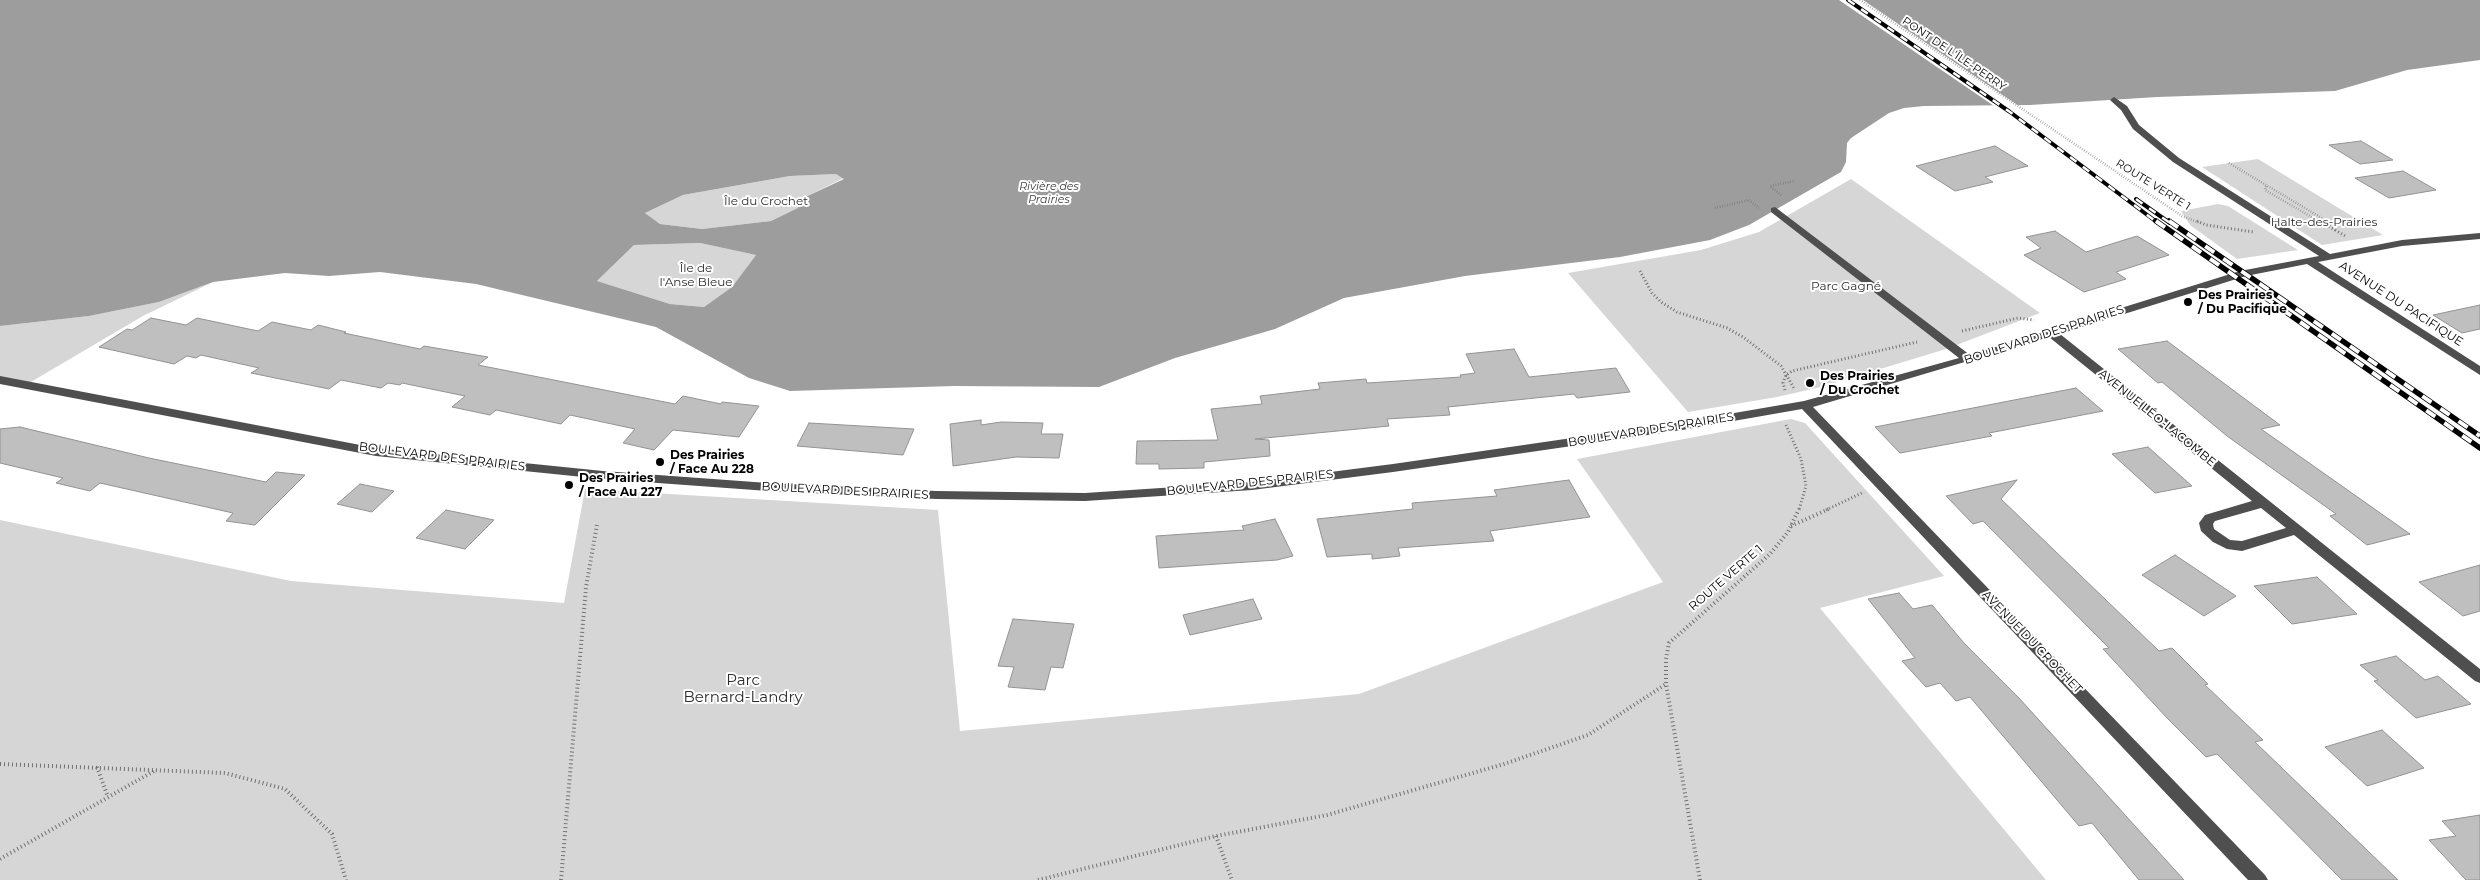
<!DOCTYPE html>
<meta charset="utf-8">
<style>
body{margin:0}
canvas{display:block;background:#fff}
</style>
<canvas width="2480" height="880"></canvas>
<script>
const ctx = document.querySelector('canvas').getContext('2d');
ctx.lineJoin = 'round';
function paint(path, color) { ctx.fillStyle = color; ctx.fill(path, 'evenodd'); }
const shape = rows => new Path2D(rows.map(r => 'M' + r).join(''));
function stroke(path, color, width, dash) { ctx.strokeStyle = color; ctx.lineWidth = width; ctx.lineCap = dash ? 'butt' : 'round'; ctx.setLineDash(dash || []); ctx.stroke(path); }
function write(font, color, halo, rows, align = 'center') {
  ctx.font = font + ' Montserrat,sans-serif'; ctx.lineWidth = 4; ctx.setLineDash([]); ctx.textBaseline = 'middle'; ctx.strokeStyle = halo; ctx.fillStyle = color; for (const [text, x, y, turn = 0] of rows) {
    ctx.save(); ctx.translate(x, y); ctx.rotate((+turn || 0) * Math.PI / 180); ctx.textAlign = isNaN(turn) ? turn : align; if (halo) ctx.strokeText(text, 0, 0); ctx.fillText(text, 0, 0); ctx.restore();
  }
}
paint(shape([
 [2258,159,2383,235,2322,245,2202,167],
 [836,174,844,178,801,199,799,208,771,221,702,229,660,224,645,213,683,195,790,176],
 [1851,179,2040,313,1946,349,1821,387,1777,397,1688,412,1568,273,1701,250,1759,232],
 [2218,204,2228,206,2298,250,2237,259,2190,225,2181,211],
 [700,243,756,255,732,287,704,307,670,304,597,281,634,245],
 [213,282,143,316,24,386,0,380,0,326,89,316,159,302],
 [1791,419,1805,423,1944,576,1820,608,2046,880,0,880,0,520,291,581,564,603,585,489,938,510,960,731,1359,694,1663,582,1577,459]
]), '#d6d6d6');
paint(shape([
 [0,0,2480,0,2480,60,2407,70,2335,91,2157,97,2030,105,1924,106,1904,108,1889,113,1851,138,1847,143,1846,162,1841,172,1749,225,1710,240,1620,257,1465,276,1344,298,1275,329,1175,358,1099,387,954,386,790,391,749,378,656,327,476,284,380,272,329,276,285,273,213,282,159,302,89,316,0,326],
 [836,174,844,179,801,199,798,208,771,221,702,229,660,224,645,213,683,195,790,176],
 [700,243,756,255,732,287,704,307,670,304,597,281,634,245]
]), '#9d9d9d');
paint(shape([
 [1839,0,1863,0,2022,108,2014,106,2015,108,1997,108]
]), '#fff');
const building = shape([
 [2361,141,2393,160,2360,164,2329,145,2361,141],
 [1995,146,2028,166,1985,177,1993,182,1955,191,1916,166,1995,146],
 [2403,171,2436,190,2389,198,2355,178,2403,171],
 [2055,231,2086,252,2137,236,2169,255,2116,272,2126,279,2084,292,2024,255,2041,248,2026,237,2055,231],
 [2480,305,2480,329,2462,333,2433,315,2480,305],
 [151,318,186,325,197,318,258,331,272,322,311,330,318,325,346,332,344,333,420,349,424,346,488,357,478,365,675,404,683,396,721,404,722,402,759,406,739,437,673,430,654,450,623,443,635,429,570,415,561,424,496,410,490,415,452,407,465,396,402,383,400,385,388,383,381,388,341,380,329,389,251,373,259,368,201,355,196,358,187,356,174,364,99,347,127,329,132,330,151,318],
 [2167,341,2280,425,2261,429,2410,534,2367,545,2330,516,2336,514,2227,436,2162,382,2158,383,2118,349,2167,341],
 [1514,349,1529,377,1616,368,1630,392,1577,398,1574,394,1448,407,1450,415,1387,419,1389,426,1255,439,1269,440,1270,456,1204,462,1204,468,1159,469,1159,464,1136,464,1137,441,1218,440,1211,409,1262,404,1260,396,1320,389,1318,383,1366,379,1367,383,1461,377,1460,375,1475,373,1466,354,1514,349],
 [2076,388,2103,411,1989,433,1992,436,1900,453,1875,427,2076,388],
 [981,420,981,425,1001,422,1043,423,1041,434,1063,434,1059,458,1016,457,953,466,950,424,981,420],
 [809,423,914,429,903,455,797,446,809,423],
 [20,427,149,458,266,482,276,472,305,475,255,525,226,521,233,513,100,483,90,491,56,483,63,478,0,463,0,429,20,427],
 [2148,447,2192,486,2155,493,2112,454,2148,447],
 [1569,480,1590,517,1490,531,1494,541,1398,548,1400,556,1372,559,1372,554,1327,557,1317,519,1413,509,1412,503,1497,496,1494,490,1569,480],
 [2017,480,2001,499,2159,651,2172,648,2208,684,2205,685,2263,740,2255,742,2398,880,2342,880,2217,754,2206,757,2168,719,2103,649,2109,648,1983,521,1973,524,1946,496,2017,480],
 [360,484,394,491,372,512,337,504,360,484],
 [446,510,494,520,465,549,416,538,446,510],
 [1275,519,1293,556,1277,560,1159,568,1156,536,1244,530,1242,526,1275,519],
 [2175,555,2236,596,2204,616,2142,575,2175,555],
 [2480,565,2480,611,2463,616,2419,582,2480,565],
 [2317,577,2357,614,2292,624,2254,586,2317,577],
 [1899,593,1913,609,1932,605,1964,643,2019,698,2184,880,2139,880,2092,823,2079,826,1970,697,1956,701,1940,683,1926,687,1902,661,1915,658,1868,599,1899,593],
 [1253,599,1262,619,1190,635,1183,615,1253,599],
 [1013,619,1074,624,1063,668,1051,667,1045,690,1008,687,1014,667,998,666,1013,619],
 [2396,656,2425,680,2438,676,2471,704,2416,718,2374,681,2378,680,2360,665,2396,656],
 [2382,730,2424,768,2367,786,2325,747,2382,730],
 [2480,815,2480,880,2466,880,2429,840,2456,836,2442,821,2480,815]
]);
paint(building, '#bfbfbf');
stroke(building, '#939393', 1);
stroke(shape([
 [1860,0,2182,216,2200,223],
 [2229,163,2330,223],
 [2266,186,2265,190,2322,223],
 [1781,195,1770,186,1795,181],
 [1715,208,1749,200,1759,208]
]), '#717171', 2.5, [0.5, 2]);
stroke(shape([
 [2197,221,2206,225,2254,232],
 [2320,221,2347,237],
 [2329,221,2336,231],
 [1640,271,1652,293,1661,302,1677,312,1727,328,1743,337,1781,366,1795,390],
 [1962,331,2018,318,2034,320],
 [1785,390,1783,383,1786,375,1792,371,1917,342],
 [1786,425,1801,459,1806,486,1799,510],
 [1826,510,1864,492]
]), '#717171', 3, [1, 2.5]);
stroke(shape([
 [1791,526,1829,509],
 [0,764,225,773,285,789,332,834,346,880],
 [97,767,108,797],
 [1216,836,1232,880],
 [0,859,154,771],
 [561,880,586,587,597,525],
 [1038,880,1216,836,1327,815,1504,764,1588,735,1666,684],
 [1700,880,1666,684,1666,659,1669,643,1770,554,1788,532,1799,509]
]), '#717171', 4, [1, 3]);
paint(shape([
 [2114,97,2127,106,2139,125,2179,158,2330,254,2402,240,2480,233,2480,239,2402,246,2318,262,2480,366,2480,375,2307,264,2246,276,2060,334,2480,669,2480,683,2475,681,2294,535,2242,551,2227,549,2213,542,2201,531,2199,523,2205,515,2252,501,2049,337,1813,407,2265,875,2268,880,2248,880,1802,409,1682,430,1393,472,1252,490,1085,501,936,499,768,491,603,479,376,456,0,384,0,376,376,448,603,471,768,483,936,491,1085,493,1252,482,1393,464,1682,422,1804,401,1959,358,1771,212,1771,208,1775,207,1970,355,2240,271,2319,256,2173,162,2133,129,2121,110,2110,100,2114,97],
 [2261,508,2286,528,2242,541,2230,540,2214,529,2213,524,2215,521,2261,508]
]), '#4f4f4f');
const railFar1 = shape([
 [1848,0,2010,112,2158,223],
 [2136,199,2170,223]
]);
const rail = shape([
 [2156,221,2480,448],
 [2169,221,2480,436]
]);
stroke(railFar1, '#000', 4);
stroke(rail, '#000', 5.5);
stroke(railFar1, '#fff', 2.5, [8]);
stroke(rail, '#fff', 4, [11]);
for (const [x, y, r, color] of [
 [2188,302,5,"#000"],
 [1810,383,5,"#000"],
 [660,462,5,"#000"],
 [569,485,5,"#000"]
]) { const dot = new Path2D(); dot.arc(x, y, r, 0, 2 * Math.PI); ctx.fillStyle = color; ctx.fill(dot); stroke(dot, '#fff', 2); }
write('11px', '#000', '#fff', [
 ["PONT DE L'ÎLE-PERRY",1954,54,34],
 ["ROUTE VERTE 1",2153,185,32]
]);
write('italic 11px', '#3e3e3e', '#fff', [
 ["Rivière des",1049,187],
 ["Prairies",1049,200]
]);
write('12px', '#2d2d2d', '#fff', [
 ["Île du Crochet",766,201],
 ["Halte-des-Prairies",2324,222],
 ["Île de",696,268],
 ["l'Anse Bleue",696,282],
 ["Parc Gagné",1846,286]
]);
write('bold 12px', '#000', '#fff', [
 ["Des Prairies",2198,295],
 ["/ Du Pacifique",2198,309],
 ["Des Prairies",1820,376],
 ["/ Du Crochet",1820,390],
 ["Des Prairies",670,455],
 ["/ Face Au 228",670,469],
 ["Des Prairies",579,478],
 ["/ Face Au 227",579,492]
], 'left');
write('12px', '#000', '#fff', [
 ["AVENUE DU PACIFIQUE",2401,304,33],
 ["BOULEVARD DES PRAIRIES",2044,335,-18],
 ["AVENUE LÉO-LACOMBE",2157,418,39],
 ["BOULEVARD DES PRAIRIES",1651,430,-9],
 ["BOULEVARD DES PRAIRIES",442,457,7],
 ["BOULEVARD DES PRAIRIES",1250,483,-6],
 ["BOULEVARD DES PRAIRIES",845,491,3],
 ["ROUTE VERTE 1",1726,578,-41],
 ["AVENUE DU CROCHET",2032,642,46]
]);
write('15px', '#2d2d2d', '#fff', [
 ["Parc",743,681],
 ["Bernard-Landry",743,698]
]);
</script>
